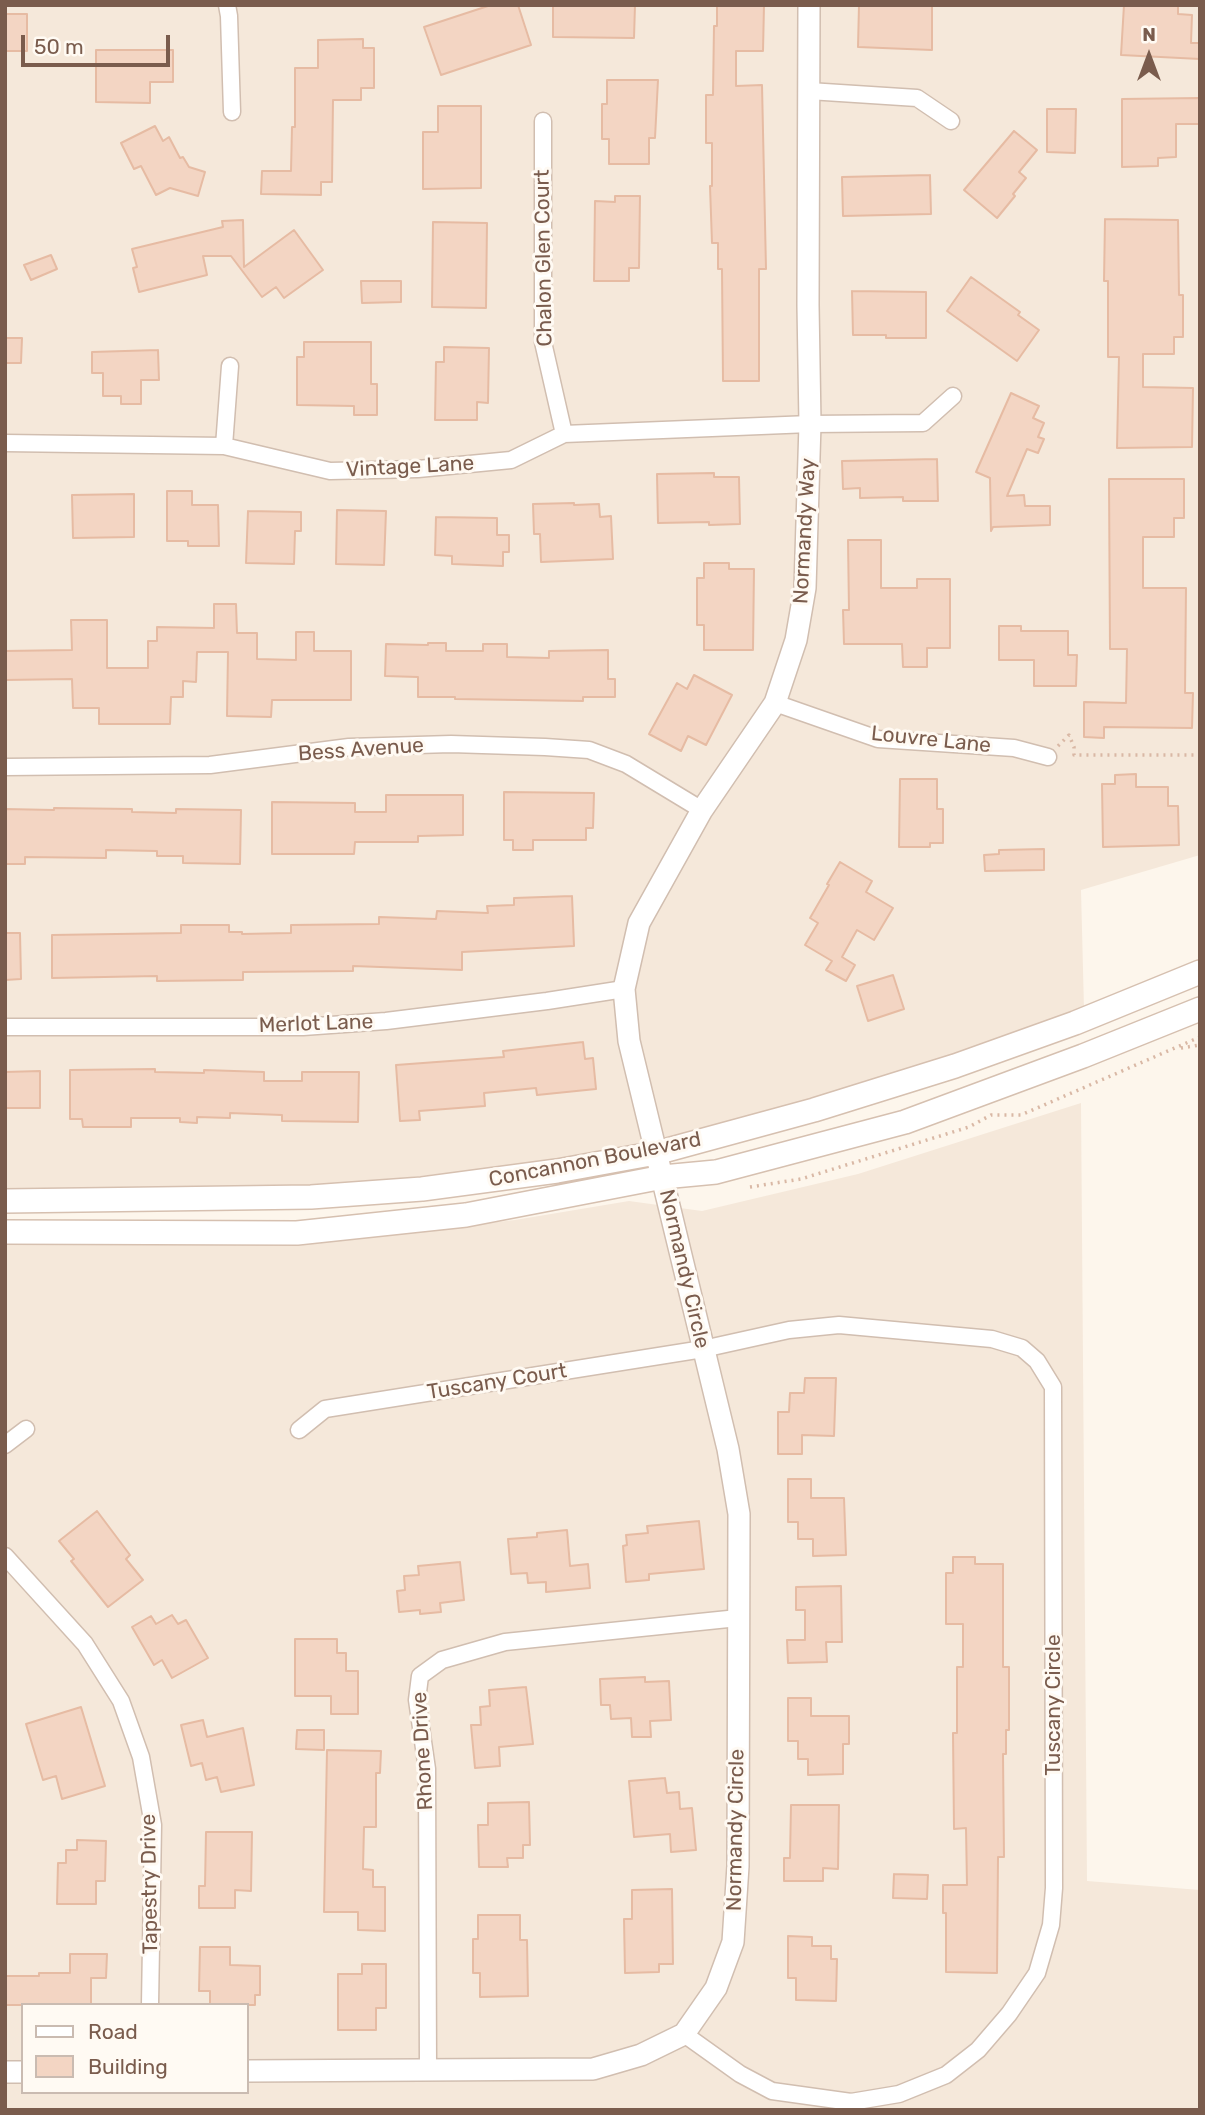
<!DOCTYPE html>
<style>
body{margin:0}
#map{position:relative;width:1205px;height:2115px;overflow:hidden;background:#fdf6ec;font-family:Rubik,sans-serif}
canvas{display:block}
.frame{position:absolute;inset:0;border:7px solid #7a5c4d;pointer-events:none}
.legend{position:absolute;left:21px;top:2003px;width:228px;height:91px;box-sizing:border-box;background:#fffaf3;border:2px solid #cabbb1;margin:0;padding:9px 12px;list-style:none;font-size:21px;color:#7a5c4d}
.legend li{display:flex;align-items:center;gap:14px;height:35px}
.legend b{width:35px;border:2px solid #cabbb1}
.north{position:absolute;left:1114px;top:21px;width:70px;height:70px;-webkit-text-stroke:5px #fffaf3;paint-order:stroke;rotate:0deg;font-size:19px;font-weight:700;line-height:28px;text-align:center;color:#7a5c4d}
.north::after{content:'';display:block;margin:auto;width:24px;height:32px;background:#7a5c4d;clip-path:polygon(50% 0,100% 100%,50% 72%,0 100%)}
.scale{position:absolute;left:21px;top:35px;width:149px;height:32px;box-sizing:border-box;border:4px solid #7a5c4d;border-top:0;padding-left:9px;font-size:21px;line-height:24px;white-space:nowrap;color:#7a5c4d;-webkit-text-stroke:5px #fffaf3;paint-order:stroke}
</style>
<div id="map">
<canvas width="1205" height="2115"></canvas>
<div class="frame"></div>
<ul class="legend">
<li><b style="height:9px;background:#fff"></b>Road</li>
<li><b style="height:19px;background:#f3d5c3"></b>Building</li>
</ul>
<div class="north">N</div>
<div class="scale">50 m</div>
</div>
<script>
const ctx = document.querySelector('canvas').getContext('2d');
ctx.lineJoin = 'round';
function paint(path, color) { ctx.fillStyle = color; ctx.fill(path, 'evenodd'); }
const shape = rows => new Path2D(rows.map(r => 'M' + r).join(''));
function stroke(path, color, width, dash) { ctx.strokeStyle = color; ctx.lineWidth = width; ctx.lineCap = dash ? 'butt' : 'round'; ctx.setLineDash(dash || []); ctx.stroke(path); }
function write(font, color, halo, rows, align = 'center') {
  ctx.font = font + ' Rubik,sans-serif'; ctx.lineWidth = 6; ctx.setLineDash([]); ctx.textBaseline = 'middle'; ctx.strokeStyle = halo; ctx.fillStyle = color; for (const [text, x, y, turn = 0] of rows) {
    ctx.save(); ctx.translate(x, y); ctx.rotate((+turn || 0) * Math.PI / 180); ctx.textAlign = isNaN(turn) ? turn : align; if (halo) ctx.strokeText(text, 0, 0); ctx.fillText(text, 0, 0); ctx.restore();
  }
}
paint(shape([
 [5,5,1200,5,1200,855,1081,890,1084,1009,879,1079,777,1110,700,1131,524,1165,355,1183,274,1188,5,1191],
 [1081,1103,1087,1881,1200,1890,1200,2110,5,2110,5,1244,136,1245,354,1238,515,1220,629,1201,702,1211,858,1174],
 [23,2005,247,2005,247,2092,23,2092]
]), '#f5e8da');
const building = shape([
 [491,5,518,5,531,45,441,75,424,27,491,5],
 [553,5,635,5,634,38,553,37,553,5],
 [717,5,764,5,763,51,736,51,736,86,762,85,766,269,759,269,759,381,723,381,722,269,718,269,718,243,712,243,710,186,712,186,712,143,706,143,706,95,713,95,714,26,717,26,717,5],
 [859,5,932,5,932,50,858,47,859,5],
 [1124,5,1178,5,1178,14,1192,15,1191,43,1200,43,1200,59,1121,55,1124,5],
 [5,14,27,14,27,51,5,51,5,14],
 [363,39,363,48,374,48,374,88,361,88,361,100,333,100,332,182,321,182,321,195,261,194,262,171,291,171,292,127,295,127,295,68,318,68,318,40,363,39],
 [96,50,173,50,173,82,150,82,150,103,96,102,96,50],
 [607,80,658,80,655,138,649,138,649,164,609,164,609,139,602,139,602,104,607,104,607,80],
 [1200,98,1200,124,1176,124,1176,157,1158,158,1158,166,1122,167,1122,99,1200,98],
 [438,106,481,106,481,188,423,189,423,132,438,132,438,106],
 [1047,109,1076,109,1075,153,1047,152,1047,109],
 [155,126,163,141,169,137,180,158,183,157,189,167,205,172,198,196,170,188,156,195,141,166,134,169,121,143,155,126],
 [1014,131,1037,150,1019,172,1026,178,1013,194,1015,196,997,218,964,190,1014,131],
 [930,175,931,214,843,216,842,177,930,175],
 [615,196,640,196,639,268,629,268,629,281,594,281,595,201,615,202,615,196],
 [1105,219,1178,220,1179,295,1183,295,1183,337,1174,337,1174,354,1143,354,1143,387,1193,388,1192,447,1117,448,1119,357,1108,357,1108,281,1104,281,1105,219],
 [243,220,244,267,294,230,323,270,284,298,276,287,262,297,231,256,203,256,207,275,139,292,133,268,137,267,132,249,223,227,222,221,243,220],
 [433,222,487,223,486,308,432,307,433,222],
 [51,255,57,269,31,280,24,265,51,255],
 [971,277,1020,312,1018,315,1039,330,1017,361,947,311,971,277],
 [361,281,401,281,401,302,362,303,361,281],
 [852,291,926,292,926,338,886,338,886,335,853,335,852,291],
 [5,338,22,338,21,363,5,363,5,338],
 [304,342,371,342,371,384,377,384,377,415,354,415,354,406,297,405,297,357,304,357,304,342],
 [444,347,489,348,488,403,477,402,477,420,435,420,436,362,444,362,444,347],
 [158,350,159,380,141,380,141,404,121,404,121,396,103,396,103,373,92,373,92,352,158,350],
 [1011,393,1039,406,1033,418,1044,423,1038,437,1044,439,1038,453,1027,449,1007,496,1024,495,1025,506,1050,506,1050,525,993,527,991,531,990,478,976,472,1011,393],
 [937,459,938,501,903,501,903,497,860,498,860,488,843,489,842,461,937,459],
 [714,473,714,477,739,477,740,524,709,525,709,522,658,523,657,474,714,473],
 [1109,479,1184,479,1184,518,1174,518,1174,537,1143,537,1143,588,1186,588,1185,693,1193,693,1192,728,1104,727,1104,738,1084,737,1084,702,1126,703,1127,649,1110,649,1109,479],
 [167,491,192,491,192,505,218,505,219,546,188,546,188,541,167,541,167,491],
 [134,494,134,537,73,538,72,495,134,494],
 [574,503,574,505,599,504,600,517,611,516,613,559,541,562,540,534,534,534,533,504,574,503],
 [337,510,386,511,384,565,336,564,337,510],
 [248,511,301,512,301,531,295,531,294,564,246,563,248,511],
 [436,517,497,518,497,535,509,535,509,552,503,552,503,566,452,564,452,556,435,555,436,517],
 [848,540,881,540,881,588,917,588,917,579,950,579,950,648,927,648,927,667,903,667,902,644,844,644,843,610,849,610,848,540],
 [704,563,729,563,729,569,754,569,753,650,704,650,704,625,697,625,697,578,704,578,704,563],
 [214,604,236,604,237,633,257,633,257,659,296,660,296,632,314,632,314,651,351,651,351,700,272,700,271,717,227,716,228,652,197,652,196,682,183,681,183,697,171,697,170,724,99,724,99,708,73,708,72,679,5,680,5,651,72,650,71,620,107,620,107,668,148,668,148,641,157,641,157,627,214,628,214,604],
 [999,626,1021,626,1021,631,1068,631,1068,655,1077,655,1076,686,1034,686,1034,660,999,660,999,626],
 [428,643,446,643,446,651,483,651,483,644,507,644,507,657,549,658,549,651,608,650,608,679,615,679,615,697,583,697,583,701,455,699,455,697,418,697,418,677,385,676,386,644,428,645,428,643],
 [694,675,732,695,706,745,688,736,681,751,649,734,677,683,687,689,694,675],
 [1136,774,1136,787,1168,787,1168,806,1178,806,1179,845,1103,847,1102,784,1115,784,1115,775,1136,774],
 [900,779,937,779,937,809,943,809,943,843,930,843,930,847,899,847,900,779],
 [504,792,594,793,593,828,586,828,586,840,533,840,533,850,513,850,513,840,504,840,504,792],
 [386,795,463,795,463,835,418,836,418,842,355,842,354,854,272,854,272,802,355,803,355,812,386,812,386,795],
 [54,808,132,809,132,812,176,813,176,809,241,810,240,864,183,863,183,856,157,856,157,851,106,850,106,858,25,857,25,864,5,864,5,809,54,810,54,808],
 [1044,849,1044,870,985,871,984,855,999,854,999,850,1044,849],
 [840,862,872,881,866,892,893,908,874,940,857,930,842,957,855,965,846,981,826,970,832,961,805,945,818,923,810,918,829,885,827,884,840,862],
 [572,896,574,946,462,952,462,970,353,966,353,971,243,972,243,980,157,981,157,976,52,978,52,935,181,933,181,925,229,925,229,932,242,932,242,934,291,933,291,925,379,924,379,917,436,919,437,911,488,913,487,906,514,905,514,898,572,896],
 [5,933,20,933,21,979,5,980,5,933],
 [893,975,904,1009,868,1021,857,986,893,975],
 [583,1042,585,1059,593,1058,596,1089,537,1095,536,1088,484,1093,485,1106,419,1111,420,1120,400,1121,396,1065,504,1057,503,1051,583,1042],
 [155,1069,155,1072,204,1073,204,1070,264,1072,264,1081,302,1081,302,1072,359,1072,358,1122,282,1121,282,1115,230,1113,230,1118,197,1117,197,1123,180,1122,180,1118,131,1118,131,1127,83,1127,82,1119,70,1119,70,1070,155,1069],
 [40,1071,40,1108,5,1108,5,1072,40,1071],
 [805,1378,836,1378,834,1436,802,1435,802,1454,778,1454,778,1412,789,1412,790,1393,804,1393,805,1378],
 [788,1479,811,1479,811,1498,844,1498,846,1555,813,1556,813,1539,798,1539,798,1522,788,1522,788,1479],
 [97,1511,130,1555,126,1559,143,1580,108,1607,71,1561,74,1559,59,1541,97,1511],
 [699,1521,704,1569,649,1574,649,1580,626,1582,623,1546,627,1545,626,1535,648,1533,647,1526,699,1521],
 [567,1530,570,1566,588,1564,590,1588,546,1592,546,1582,528,1583,527,1573,511,1574,508,1539,537,1537,537,1533,567,1530],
 [953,1557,975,1557,975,1564,1003,1564,1003,1667,1009,1667,1009,1730,1006,1730,1006,1754,1003,1754,1004,1857,998,1857,997,1973,946,1972,946,1913,943,1913,943,1885,967,1885,966,1828,954,1829,953,1733,957,1733,957,1667,963,1667,963,1624,946,1624,946,1573,953,1573,953,1557],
 [460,1562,464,1600,440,1603,441,1612,420,1614,420,1610,399,1612,397,1591,405,1590,404,1576,419,1575,418,1566,460,1562],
 [841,1586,842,1642,826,1642,827,1662,788,1663,787,1640,805,1640,805,1610,796,1610,796,1587,841,1586],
 [172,1615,178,1624,186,1620,208,1658,172,1678,162,1660,154,1665,132,1627,151,1616,156,1624,172,1615],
 [295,1639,337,1639,337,1653,346,1653,346,1671,358,1671,358,1714,331,1714,331,1696,295,1696,295,1639],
 [645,1677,645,1682,669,1681,671,1720,650,1721,651,1737,632,1737,631,1718,611,1719,610,1705,601,1705,600,1679,645,1677],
 [526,1687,533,1744,499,1747,500,1766,475,1768,471,1725,481,1725,480,1707,490,1706,489,1690,526,1687],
 [788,1698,811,1698,811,1716,849,1716,849,1744,843,1744,843,1774,808,1775,808,1759,798,1759,798,1741,788,1741,788,1698],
 [81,1707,105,1786,62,1799,56,1776,43,1780,26,1724,81,1707],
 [203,1720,207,1737,243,1728,254,1785,221,1792,217,1777,206,1780,202,1763,191,1766,181,1725,203,1720],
 [297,1730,324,1730,324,1750,296,1749,297,1730],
 [327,1750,381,1751,380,1773,376,1773,376,1827,364,1827,363,1869,373,1870,373,1887,385,1887,385,1931,358,1930,358,1912,324,1912,327,1750],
 [665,1778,667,1793,679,1792,680,1809,692,1808,696,1850,671,1852,670,1834,634,1837,629,1781,665,1778],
 [529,1802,530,1845,523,1845,523,1858,507,1858,508,1867,479,1867,478,1825,488,1825,488,1803,529,1802],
 [791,1805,839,1805,838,1869,823,1868,823,1881,784,1881,784,1858,790,1858,791,1805],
 [206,1832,252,1832,251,1891,235,1890,235,1908,199,1908,199,1886,205,1886,206,1832],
 [77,1840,106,1841,105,1881,96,1881,96,1904,57,1904,58,1863,66,1863,66,1850,77,1850,77,1840],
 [894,1874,928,1875,927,1899,893,1898,894,1874],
 [672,1889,673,1964,659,1964,659,1972,625,1973,624,1919,632,1919,632,1890,672,1889],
 [478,1915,520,1915,520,1940,527,1940,528,1996,480,1997,480,1973,473,1973,473,1939,478,1939,478,1915],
 [788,1936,812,1937,812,1946,831,1946,831,1959,837,1959,836,2001,796,2000,796,1978,788,1978,788,1936],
 [200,1947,230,1947,230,1965,260,1966,260,1995,255,1995,255,2005,210,2005,210,1991,199,1991,200,1947],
 [70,1954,107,1954,106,1978,91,1978,91,2005,5,2005,5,1976,39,1976,39,1973,70,1973,70,1954],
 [362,1964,386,1964,386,2008,376,2008,376,2030,338,2030,338,1974,362,1974,362,1964]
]);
paint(building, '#f3d5c3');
stroke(building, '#e6bba3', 2);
const minor = shape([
 [227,5,229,16,232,112],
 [809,91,917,98,951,121],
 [543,121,543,342,564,434],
 [5,443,224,446,330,471,418,469,511,460,564,434,810,424,923,423,953,396],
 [224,446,230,366],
 [775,703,878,739,1014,748,1048,757],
 [5,767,210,765,349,747,451,744,545,747,589,750,626,764,702,810],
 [5,1027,303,1027,386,1021,547,1001,624,989],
 [299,1430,325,1409,703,1349,789,1330,839,1325,992,1339,1022,1348,1037,1361,1053,1387,1054,1888,1051,1925,1037,1973,1009,2014,978,2050,946,2075,899,2094,851,2102,772,2091,740,2074,684,2034],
 [5,1445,26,1429],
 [5,1556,85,1644,121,1701,141,1757,153,1825,150,2005],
 [428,2069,427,1769,417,1700,420,1676,442,1660,505,1642,738,1618]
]);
const tertiary = shape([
 [247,2071,593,2069,641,2055,684,2034,716,1988,733,1942,738,1866,739,1514,728,1449,629,1041,624,989,639,923,702,810,775,703,796,640,805,588,810,424,808,305,809,5],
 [5,2072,23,2072]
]);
const secondary = shape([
 [5,1201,311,1197,422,1189,557,1171,656,1153,814,1110,955,1066,1075,1023,1200,972],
 [5,1232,297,1233,466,1215,663,1177,716,1172,905,1122,1083,1056,1200,1009]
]);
stroke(minor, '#d1beb0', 19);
stroke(tertiary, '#d1beb0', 24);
stroke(secondary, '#d6c0b0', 26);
stroke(shape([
 [1058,746,1069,735,1074,747,1074,755,1200,755],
 [1181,1048,1200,1045],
 [750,1187,801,1179,969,1127,991,1115,1021,1115,1200,1037]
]), '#d9b8a5', 3.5, [2, 5]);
stroke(minor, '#fff', 16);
stroke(tertiary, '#fff', 21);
stroke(secondary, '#fff', 23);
write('21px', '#7a5c4d', '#fffaf3', [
 ["Chalon Glen Court",544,258,-91],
 ["Vintage Lane",410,467,-3],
 ["Normandy Way",805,531,-87],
 ["Louvre Lane",931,740,6],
 ["Bess Avenue",361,750,-4],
 ["Merlot Lane",316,1024,-2],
 ["Concannon Boulevard",595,1160,-11],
 ["Normandy Circle",684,1269,77],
 ["Tuscany Court",497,1382,-9],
 ["Tuscany Circle",1054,1705,-90],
 ["Rhone Drive",423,1751,-93],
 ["Normandy Circle",736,1830,-89],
 ["Tapestry Drive",150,1884,-91]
]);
</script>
